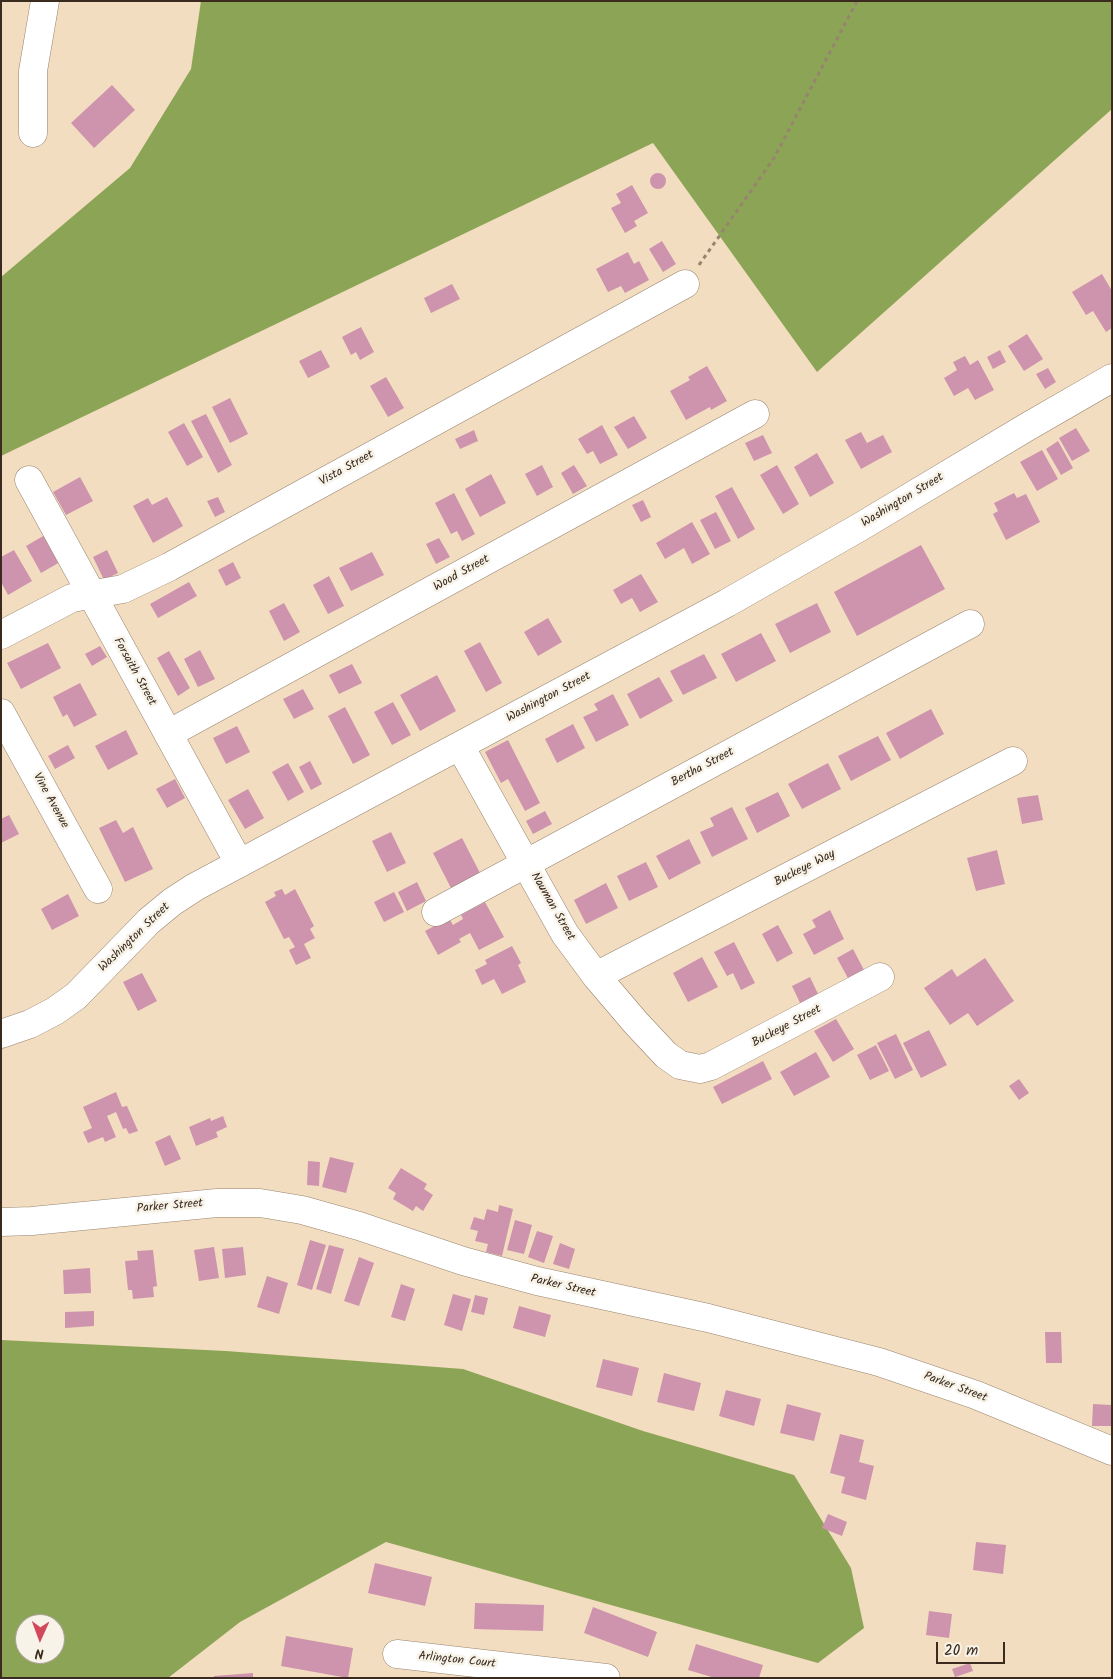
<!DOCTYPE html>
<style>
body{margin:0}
#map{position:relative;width:1113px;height:1679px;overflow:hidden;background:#f3ddc0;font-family:Kalam,sans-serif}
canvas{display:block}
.frame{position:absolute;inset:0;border:2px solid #3b2a1e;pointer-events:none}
.north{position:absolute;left:15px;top:1614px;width:50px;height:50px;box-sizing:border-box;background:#f7f3e8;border:1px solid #aca397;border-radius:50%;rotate:182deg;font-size:14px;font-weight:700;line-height:20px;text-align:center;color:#3b2a1e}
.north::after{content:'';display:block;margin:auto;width:18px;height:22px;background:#d1495b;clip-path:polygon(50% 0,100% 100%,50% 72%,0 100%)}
.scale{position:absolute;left:936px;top:1642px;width:69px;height:22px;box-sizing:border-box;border:2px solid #3b2a1e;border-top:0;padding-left:6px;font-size:15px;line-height:18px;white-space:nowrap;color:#3b2a1e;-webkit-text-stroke:4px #f7f3e8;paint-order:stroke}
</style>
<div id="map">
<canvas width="1113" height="1679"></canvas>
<div class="frame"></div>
<div class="north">N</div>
<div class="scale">20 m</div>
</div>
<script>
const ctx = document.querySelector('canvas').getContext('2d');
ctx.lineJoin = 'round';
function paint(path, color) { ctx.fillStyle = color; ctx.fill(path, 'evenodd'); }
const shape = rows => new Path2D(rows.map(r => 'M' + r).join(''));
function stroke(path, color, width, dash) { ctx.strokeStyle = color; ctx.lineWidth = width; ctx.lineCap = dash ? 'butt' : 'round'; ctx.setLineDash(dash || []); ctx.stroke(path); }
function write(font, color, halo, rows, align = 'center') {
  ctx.font = font + ' Kalam,sans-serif'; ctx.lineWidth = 5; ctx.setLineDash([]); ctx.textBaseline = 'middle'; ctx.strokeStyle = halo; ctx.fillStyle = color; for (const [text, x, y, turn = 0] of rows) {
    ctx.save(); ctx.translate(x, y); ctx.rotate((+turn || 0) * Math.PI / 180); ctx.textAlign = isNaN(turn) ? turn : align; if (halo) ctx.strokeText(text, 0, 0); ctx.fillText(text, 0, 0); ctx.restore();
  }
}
paint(shape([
 [201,1,1112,1,1112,109,817,372,653,143,1,456,1,277,130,168,191,69],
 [1,1340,226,1351,463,1369,643,1431,794,1475,851,1568,864,1628,818,1663,386,1542,240,1622,168,1678,1,1678],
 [25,1624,55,1624,55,1654,25,1654]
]), '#8ca455');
paint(shape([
 [112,85,135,110,94,148,71,123],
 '650 181a8 8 0 1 1 16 0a8 8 0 1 1-16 0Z',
 [632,185,648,213,634,221,637,226,625,233,611,208,621,203,616,194],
 [662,241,676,264,663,272,649,249],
 [628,252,634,264,639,261,649,280,625,293,621,286,608,292,596,269],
 [1102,274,1112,291,1112,328,1106,332,1093,311,1086,315,1072,292],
 [452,284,460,299,431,313,424,298],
 [361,327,374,352,360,360,356,352,351,355,342,337],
 [1027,334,1043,359,1024,371,1008,346],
 [321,350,330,367,308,378,299,361],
 [1000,350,1006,362,993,369,987,357],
 [965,356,970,365,978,360,994,390,975,400,968,388,954,396,944,378,957,370,953,362],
 [707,366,727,401,711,410,710,407,686,420,670,391,690,380,688,377],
 [1048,368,1056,382,1045,389,1036,374],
 [386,377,404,408,388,417,370,386],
 [230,398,248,434,230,443,212,407],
 [206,414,232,465,218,473,191,421],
 [634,416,647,438,628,449,614,427],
 [184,423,203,457,187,466,168,432],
 [602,425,618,455,600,464,593,451,587,454,578,439],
 [1076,428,1090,451,1072,461,1059,438],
 [474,430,478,441,460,449,455,439],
 [861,432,867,443,883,435,892,452,861,469,845,440],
 [763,435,772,453,754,461,745,443],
 [1058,441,1073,468,1061,475,1046,449],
 [1042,450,1058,479,1037,491,1020,462],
 [817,453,834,483,810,497,794,467],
 [542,465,553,487,537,496,525,474],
 [574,465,587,486,573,494,561,473],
 [777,465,799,504,783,514,760,475],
 [491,474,506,503,480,517,465,489],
 [80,477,93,501,66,515,53,492],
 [732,487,755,529,738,539,715,496],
 [454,493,475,534,462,541,457,531,451,534,435,503],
 [1014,493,1017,498,1026,494,1040,522,1006,540,993,514,998,511,994,503],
 [167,497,183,526,153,543,133,506,148,498,152,505],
 [218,497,225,512,215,517,207,501],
 [643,500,651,517,641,522,632,505],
 [716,512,731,541,715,549,700,520],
 [692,522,710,554,692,564,684,548,665,559,656,543],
 [45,535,60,562,41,573,26,546],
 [439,538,450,557,436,564,426,544],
 [921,545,945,589,857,636,834,592],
 [14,550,32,581,8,595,1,582,1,557],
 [107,550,118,573,104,580,93,557],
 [372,552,384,575,351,591,339,568],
 [233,562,241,578,226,586,218,570],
 [641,574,658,602,640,612,632,598,621,604,613,590],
 [329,576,344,606,328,614,313,585],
 [189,582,197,596,158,618,150,604],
 [284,603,300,632,284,641,269,611],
 [817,603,831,632,790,653,775,624],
 [548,618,562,642,538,656,524,632],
 [761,633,776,661,736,682,721,654],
 [480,642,502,683,486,692,464,651],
 [48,643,61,668,21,689,7,663],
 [100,646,107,657,92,666,85,654],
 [200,650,215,679,198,687,184,659],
 [169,651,190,688,178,696,157,658],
 [704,654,717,678,683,695,670,671],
 [352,664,362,683,339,694,329,675],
 [437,675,456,711,420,731,400,695],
 [659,677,673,701,640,719,627,694],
 [80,683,97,715,74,727,67,714,63,717,53,697],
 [303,689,314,709,294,719,283,699],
 [613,694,629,725,596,742,583,717,598,710,594,704],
 [393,702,411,735,392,745,374,712],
 [345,707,370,755,353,764,328,716],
 [931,709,944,734,900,759,886,733],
 [573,724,585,748,557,763,545,739],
 [237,726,250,752,226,764,213,738],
 [126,730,138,754,108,770,95,746],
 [878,736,891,760,851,781,838,756],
 [508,740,540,803,525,811,508,779,501,783,485,752],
 [68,745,75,758,55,769,48,756],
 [310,761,322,784,311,790,299,767],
 [288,763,304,792,288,801,272,772],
 [828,763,841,789,802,809,788,784],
 [175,779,185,798,167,808,156,789],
 [248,789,264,818,245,829,228,800],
 [778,792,790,816,757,833,745,808],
 [1038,795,1043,820,1022,824,1017,798],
 [732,807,748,839,712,857,700,832,714,826,710,818],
 [545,811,552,824,533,834,526,821],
 [9,815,19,834,1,843,1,819],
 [116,820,123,833,133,827,153,869,125,882,99,828],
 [391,832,406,863,387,872,372,841],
 [462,838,480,873,451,888,433,853],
 [689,839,701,863,669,880,656,856],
 [997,850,1005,884,976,891,967,858],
 [646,862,658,887,629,901,617,876],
 [417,882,426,901,407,911,398,892],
 [606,883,618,908,586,924,574,900],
 [282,889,285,895,295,889,314,926,310,929,315,938,304,944,311,958,296,965,289,950,295,947,289,937,284,939,265,902,276,896,274,892],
 [394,892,404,912,384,922,374,902],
 [68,894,79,916,52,930,41,909],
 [485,902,504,937,479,950,470,933,459,939,461,942,438,955,425,931,449,918,453,925,463,919,461,915],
 [830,910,844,939,814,955,803,934,816,927,812,920],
 [778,925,793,953,777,962,762,934],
 [734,942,755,983,741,990,733,973,727,976,714,952],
 [512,946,521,963,518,965,526,982,502,994,494,979,482,985,475,970,487,964,485,960],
 [853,949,865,972,849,980,837,958],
 [702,957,718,987,688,1002,673,973],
 [985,958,1014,1001,977,1026,968,1013,950,1025,924,988,952,969,957,977],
 [142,973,157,1001,138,1011,123,982],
 [810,977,819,996,801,1005,792,986],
 [836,1019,854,1049,833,1062,814,1031],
 [929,1030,947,1065,921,1078,903,1043],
 [896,1034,913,1070,895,1079,877,1043],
 [876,1045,889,1071,870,1080,857,1055],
 [816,1052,830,1077,794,1096,780,1072],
 [763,1061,772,1079,722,1104,713,1087],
 [1019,1079,1029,1093,1019,1100,1009,1086],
 [116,1092,122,1107,127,1106,138,1131,129,1134,126,1128,123,1129,116,1112,107,1116,116,1137,105,1142,103,1137,88,1143,83,1132,92,1128,83,1107],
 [223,1116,227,1127,216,1132,218,1137,196,1146,189,1127,210,1118,211,1121],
 [170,1135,181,1159,165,1166,155,1142],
 [330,1157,354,1163,346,1193,322,1187],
 [308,1161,320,1162,319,1186,307,1185],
 [401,1168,427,1184,424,1189,433,1195,423,1211,416,1206,413,1211,393,1199,396,1193,388,1188],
 [499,1205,513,1209,502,1256,486,1252,488,1244,475,1241,478,1231,470,1229,474,1217,484,1220,487,1209,498,1212],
 [515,1220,532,1225,524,1254,507,1250],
 [537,1231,553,1236,544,1263,528,1257],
 [310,1240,326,1245,312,1290,297,1285],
 [560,1243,575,1249,569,1269,553,1264],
 [329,1245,344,1249,331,1294,316,1289],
 [214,1247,219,1278,199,1281,194,1250],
 [243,1247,246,1275,225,1278,222,1249],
 [153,1250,157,1286,153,1287,154,1297,133,1299,132,1290,128,1290,125,1261,138,1260,137,1251],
 [359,1257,374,1263,359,1306,344,1301],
 [90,1268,91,1293,64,1294,63,1270],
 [267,1276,288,1283,279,1314,257,1307],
 [401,1284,415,1289,405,1321,391,1317],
 [453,1294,471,1299,462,1331,444,1325],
 [475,1295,488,1298,484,1315,471,1312],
 [519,1306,551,1315,545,1337,513,1328],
 [94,1311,94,1326,65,1328,65,1312],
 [1045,1332,1061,1332,1062,1363,1046,1363],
 [603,1359,639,1368,632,1396,596,1387],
 [664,1373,701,1383,694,1411,657,1402],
 [726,1390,761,1399,754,1426,719,1416],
 [787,1404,821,1413,814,1441,780,1433],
 [1093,1404,1112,1405,1112,1426,1092,1426],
 [840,1434,864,1440,859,1462,874,1466,866,1500,841,1493,845,1477,830,1473],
 [828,1514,847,1522,842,1536,822,1528],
 [976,1542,1006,1545,1003,1574,973,1570],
 [375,1563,432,1577,425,1606,368,1593],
 [475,1603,544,1605,543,1631,474,1629],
 [593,1607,657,1632,648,1657,584,1633],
 [929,1611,952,1614,949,1638,926,1635],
 [286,1636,353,1648,348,1678,281,1666],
 [696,1644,763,1665,759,1678,715,1678,688,1670],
 [970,1663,973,1671,955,1677,952,1669],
 [253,1673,253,1678,214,1678,214,1676]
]), '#ce93ad');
const minor = shape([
 [33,133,33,71,45,1],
 [29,480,239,863],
 [1,635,72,598,123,589,169,567,685,284],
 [1,713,98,889],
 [168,734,755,414],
 [460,746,565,934,596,976,636,1023,666,1055,680,1065,700,1069,711,1066,880,977],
 [436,912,970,624],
 [596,976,1013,761],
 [1,1034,30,1024,55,1011,76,996,149,921,172,902,195,887,727,603,860,527,1027,427,1112,378],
 [1,1222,32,1221,217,1203,260,1203,302,1210,359,1226,463,1261,537,1281,708,1318,879,1362,976,1395,1112,1451],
 [397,1654,606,1678]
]);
stroke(minor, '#97846f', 29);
stroke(shape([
 [699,265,774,158,857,1]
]), '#97846f', 3, [4, 4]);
stroke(minor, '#fff', 28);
write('12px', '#3b2a1e', '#f7f3e8', [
 ["Vista Street",347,469,-29],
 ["Washington Street",903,501,-31],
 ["Wood Street",462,574,-29],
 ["Forsaith Street",134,672,61],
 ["Washington Street",549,698,-28],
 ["Bertha Street",703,768,-28],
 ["Vine Avenue",50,801,61],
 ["Buckeye Way",805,869,-27],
 ["Nauman Street",552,907,60],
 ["Washington Street",135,938,-44],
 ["Buckeye Street",787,1027,-28],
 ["Parker Street",170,1207,-5],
 ["Parker Street",563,1287,13],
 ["Parker Street",955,1388,20],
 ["Arlington Court",457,1661,6]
]);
</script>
